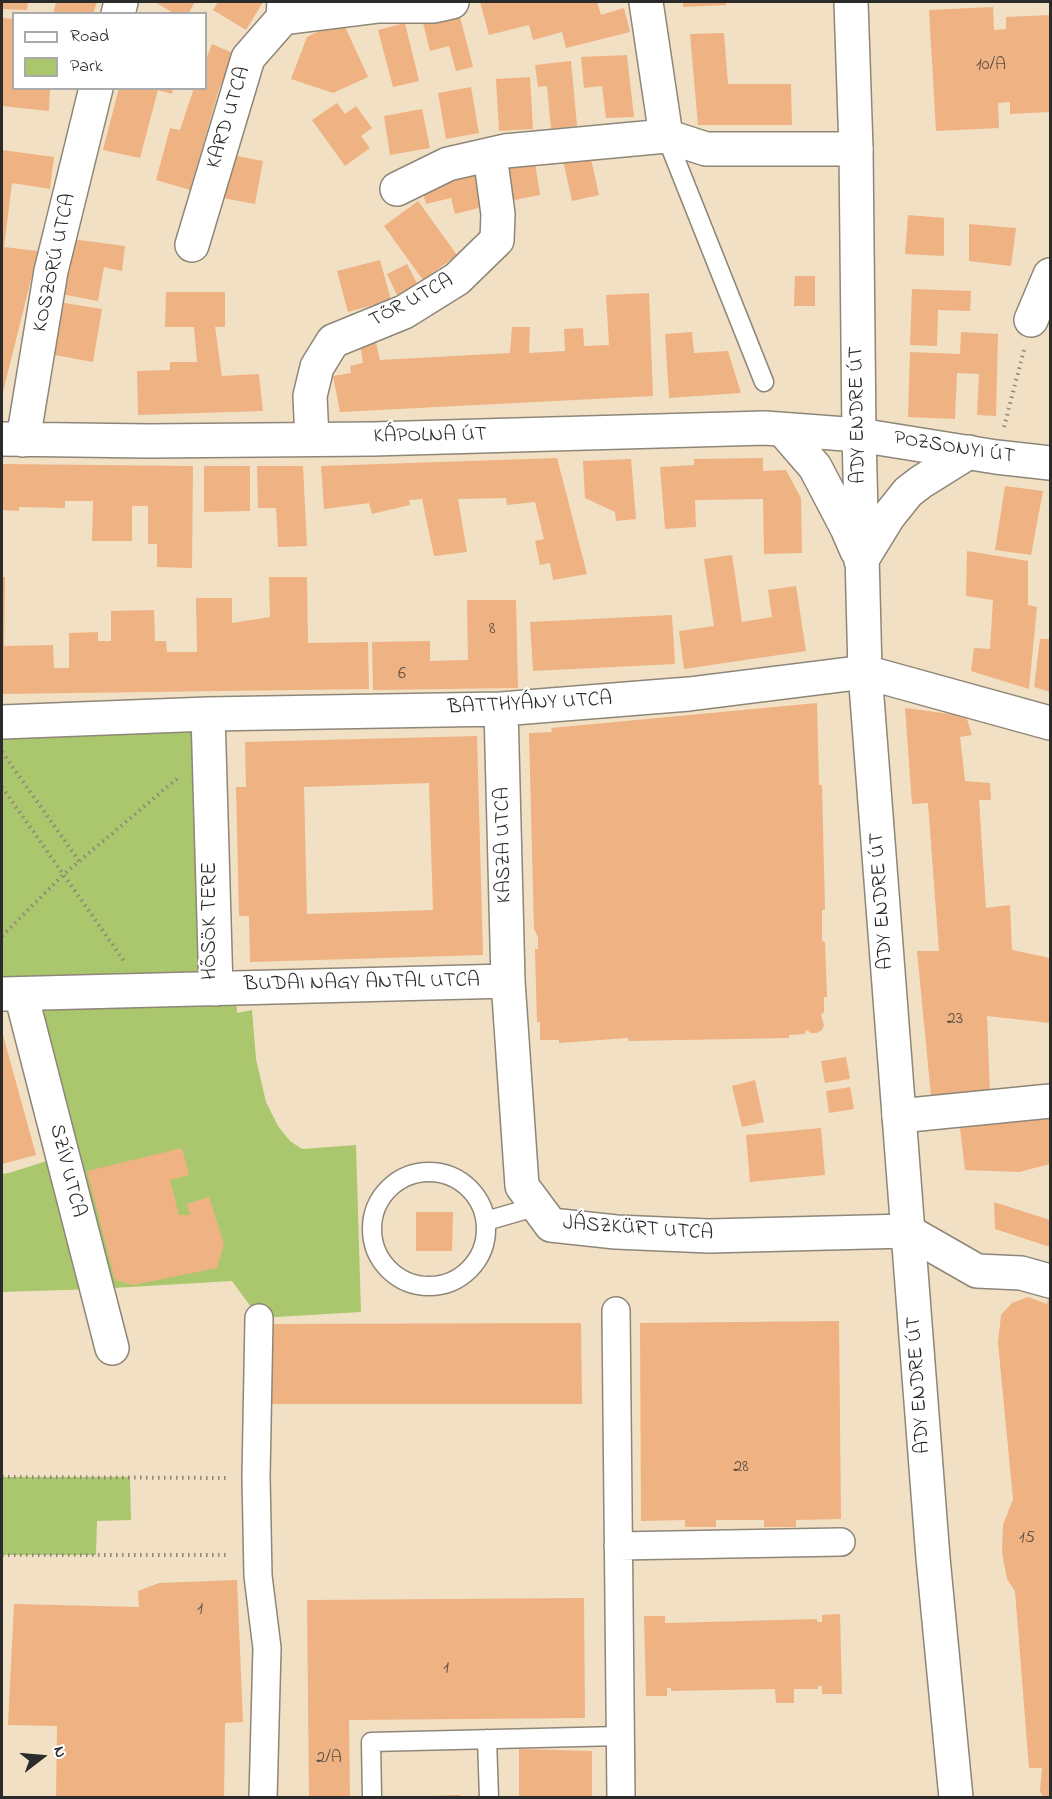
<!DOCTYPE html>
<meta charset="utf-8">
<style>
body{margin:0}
#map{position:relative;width:1052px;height:1799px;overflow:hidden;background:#f2e0c4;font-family:"Indie Flower",sans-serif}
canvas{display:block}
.frame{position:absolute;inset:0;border:3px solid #2b2b2b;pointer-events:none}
.legend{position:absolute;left:12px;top:12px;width:195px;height:78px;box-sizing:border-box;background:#fff;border:2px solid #aaa;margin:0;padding:8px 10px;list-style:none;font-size:18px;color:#2b2b2b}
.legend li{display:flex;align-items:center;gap:12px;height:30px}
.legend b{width:30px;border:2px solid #aaa}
.north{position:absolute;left:12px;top:1727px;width:60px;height:60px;-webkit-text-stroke:4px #fff;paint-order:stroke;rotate:74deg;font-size:16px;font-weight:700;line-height:24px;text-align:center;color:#2b2b2b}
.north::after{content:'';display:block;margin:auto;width:21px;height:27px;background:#2b2b2b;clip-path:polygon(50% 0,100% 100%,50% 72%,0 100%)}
</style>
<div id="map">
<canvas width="1052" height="1799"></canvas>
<div class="frame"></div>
<ul class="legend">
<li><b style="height:8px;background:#fff"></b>Road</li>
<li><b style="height:16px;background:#abc76e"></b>Park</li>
</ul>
<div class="north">N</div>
</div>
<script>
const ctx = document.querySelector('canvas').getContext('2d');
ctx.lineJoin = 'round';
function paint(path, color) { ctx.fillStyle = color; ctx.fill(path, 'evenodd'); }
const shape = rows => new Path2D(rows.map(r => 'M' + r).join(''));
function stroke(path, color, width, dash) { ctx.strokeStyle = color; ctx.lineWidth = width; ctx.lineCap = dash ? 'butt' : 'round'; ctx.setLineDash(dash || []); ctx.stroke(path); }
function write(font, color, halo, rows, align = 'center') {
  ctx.font = font + ' "Indie Flower",sans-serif'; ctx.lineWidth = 4.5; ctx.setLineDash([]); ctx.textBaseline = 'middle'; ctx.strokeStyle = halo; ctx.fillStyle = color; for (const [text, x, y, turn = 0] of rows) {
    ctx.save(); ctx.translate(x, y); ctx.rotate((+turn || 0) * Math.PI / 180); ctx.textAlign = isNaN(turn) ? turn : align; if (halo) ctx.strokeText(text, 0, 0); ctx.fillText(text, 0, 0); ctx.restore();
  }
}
paint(shape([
 [208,714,215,986,236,987,237,1013,252,1010,256,1059,266,1102,278,1126,290,1141,302,1149,356,1145,361,1312,259,1318,232,1281,96,1289,2,1292,2,1174,9,1173,62,1156,21,994,2,993,2,722],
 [2,1477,130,1477,131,1520,97,1521,96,1555,2,1555]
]), '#abc76e');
paint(shape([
 [2,2,28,2,27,10,2,9],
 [56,2,97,2,93,14,53,14],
 [155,2,195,2,188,14,175,14],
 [218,2,263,2,246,30,213,10],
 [480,2,597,2,601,15,624,8,630,32,566,48,562,32,533,40,529,25,489,35],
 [683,2,726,2,726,5,683,7],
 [993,7,994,30,1006,29,1006,17,1050,15,1050,112,1010,114,1010,102,998,103,999,128,936,131,929,10],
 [458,9,473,67,456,71,449,46,430,51,422,19],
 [2,18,14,19,14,88,50,88,49,111,2,106],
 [342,20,368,77,333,93,291,79,307,37],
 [405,23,419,81,393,87,378,30],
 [724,33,728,84,791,84,792,125,698,125,690,34],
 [212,44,235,54,219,89,190,190,156,180,170,128,180,130,194,88,206,88,206,59],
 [627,55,634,117,606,118,602,86,584,88,581,57],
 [571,61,577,126,551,129,547,86,538,87,535,65],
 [530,77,533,129,499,131,496,79],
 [471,87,479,133,446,139,438,93],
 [119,88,173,88,172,94,158,90,140,158,103,150],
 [337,103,345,114,356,106,372,128,361,136,370,148,345,166,312,120],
 [422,109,430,148,390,155,384,116],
 [2,150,54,157,50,189,12,183,4,247,38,251,2,396],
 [589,150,599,195,572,201,562,156],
 [227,154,263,161,255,204,218,197],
 [534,157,540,195,510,201,504,162],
 [476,169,486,206,455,214,451,198,426,204,420,184],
 [418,201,457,255,423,280,384,226],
 [908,215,944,218,944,256,905,254],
 [969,224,1016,228,1011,266,969,261],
 [71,239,125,246,122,271,104,267,98,301,61,294],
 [380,260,391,300,348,312,337,271],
 [407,264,418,285,397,295,387,274],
 [795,276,815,276,815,306,794,306],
 [912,289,971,291,970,311,938,310,937,346,910,345],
 [166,292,225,292,225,327,215,327,222,376,259,374,263,411,138,415,137,371,170,370,170,362,197,362,194,327,165,327],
 [649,293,653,396,340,412,333,376,351,373,350,366,363,363,360,344,375,338,380,360,510,353,512,327,530,327,529,353,565,351,564,329,583,328,584,346,609,345,606,295],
 [58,302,102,309,93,362,49,354],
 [692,332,694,353,728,351,741,393,669,398,665,334],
 [961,332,998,334,996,416,977,415,979,374,957,373,955,419,908,417,910,352,960,354],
 [557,458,587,574,553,580,550,563,540,565,535,541,544,539,535,502,507,505,506,498,458,499,467,552,434,556,422,499,409,500,410,505,372,514,369,503,324,509,321,466],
 [763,458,763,471,786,470,801,498,802,553,764,554,763,499,695,500,696,527,665,529,660,467,694,465,694,459],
 [631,459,636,519,616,521,615,512,585,498,583,461],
 [2,464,193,466,192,568,157,567,157,544,148,544,148,506,132,506,132,541,92,541,93,501,65,501,65,508,19,507,19,511,2,510],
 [204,466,250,466,250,511,204,512],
 [257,466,303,466,307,546,278,547,276,508,258,508],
 [1005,486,1043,491,1031,555,995,550],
 [967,551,1028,561,1028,605,1037,607,1029,689,971,671,974,648,990,649,993,600,966,596],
 [732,555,742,622,772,617,768,590,796,586,806,651,684,669,679,631,714,626,704,559],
 [2,577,5,577,4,646,53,645,54,668,69,668,69,633,98,632,98,641,111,641,111,611,154,610,155,641,166,641,167,652,197,652,196,598,232,598,232,623,270,617,269,577,307,577,308,643,368,642,369,689,2,694],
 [467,600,516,600,518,688,373,690,372,642,430,641,430,661,468,660],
 [672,615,675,664,533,671,530,622],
 [1040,639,1050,639,1050,692,1034,687],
 [817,703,819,785,822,785,825,910,822,910,822,941,825,942,827,997,824,997,824,1012,821,1015,824,1025,822,1030,817,1033,811,1033,807,1030,804,1034,789,1035,789,1038,629,1041,628,1038,559,1043,559,1040,540,1040,540,1022,537,1022,535,949,538,949,538,937,534,929,529,733,552,732,551,728],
 [905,708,966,716,972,735,960,737,965,781,990,783,991,800,979,800,986,908,1010,905,1012,950,1050,958,1050,1023,987,1016,990,1093,931,1096,917,951,939,951,928,803,912,804],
 [477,736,483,955,250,962,249,916,239,916,236,787,246,787,245,742],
 [429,783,433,910,307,914,304,787],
 [3,1035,36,1155,2,1164,2,1036],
 [846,1057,850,1079,825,1083,821,1061],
 [755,1080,764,1122,742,1127,732,1086],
 [850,1087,854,1109,829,1113,826,1091],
 [1050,1117,1050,1164,1019,1172,965,1170,960,1128],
 [821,1128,825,1175,750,1182,746,1135],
 [182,1148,189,1175,170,1180,179,1215,190,1215,187,1204,209,1197,224,1244,217,1268,133,1285,115,1280,87,1171],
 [994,1202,1050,1220,1050,1247,995,1229],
 [416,1212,453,1212,452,1251,416,1251],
 [1049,1292,1050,1798,1043,1798,1040,1791,1042,1768,1029,1768,1015,1591,1007,1579,1002,1553,1003,1525,1013,1499,998,1343,1001,1315,1012,1303,1028,1297,1047,1304],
 [839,1321,841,1519,796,1520,796,1527,764,1527,764,1520,716,1520,716,1527,685,1527,685,1520,641,1521,640,1323],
 [581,1323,582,1404,265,1404,266,1324],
 [237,1580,243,1722,225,1723,224,1798,56,1798,57,1726,8,1725,14,1604,139,1607,138,1591,159,1583],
 [584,1598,585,1718,349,1720,350,1798,309,1798,307,1600],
 [840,1614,842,1694,822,1694,822,1686,818,1686,818,1689,794,1689,794,1703,776,1703,775,1689,671,1691,671,1688,667,1688,667,1696,646,1696,644,1616,665,1616,665,1623,669,1623,817,1619,817,1622,822,1622,822,1615],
 [519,1749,592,1751,592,1798,519,1798],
 [460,1795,460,1798,431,1798,431,1796]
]), '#eeb283');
const service = shape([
 [666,136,764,382],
 '372 1229a57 57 0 1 1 114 0a57 57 0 1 1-114 0Z',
 [486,1221,538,1206],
 [487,1739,489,1798],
 [372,1798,371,1742,620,1736]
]);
const pedestrian = shape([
 [616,1311,621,1798],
 [259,1318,256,1477,258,1576,267,1648,263,1798],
 [618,1546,841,1542]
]);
const minor = shape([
 [646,2,666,136],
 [118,14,121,2],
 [283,18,379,6,434,6,452,2],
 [397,189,448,164,505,151,666,136,706,149,856,149],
 [192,245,248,58,283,18,284,2],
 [1031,320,1050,275],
 [2,439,148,441,373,439,765,428,859,435,996,457,1050,463],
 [312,439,310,396,317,367,333,341,404,312,457,279,497,240,498,214,490,155],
 [23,440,51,271,96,88],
 [501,709,508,981,522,1186,551,1225,616,1232,709,1236,907,1231,977,1271,1021,1273,1050,1281],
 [208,714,216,989],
 [2,722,208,714,501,709,689,694,865,672,1050,723],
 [2,994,508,981],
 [21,994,112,1348],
 [899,1116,1050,1101]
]);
const tertiary = shape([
 [851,2,856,149,859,435,865,672,933,1558,956,1798],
 [783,430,815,467,847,528,857,551],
 [861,561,888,517,908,492,921,482,969,452]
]);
stroke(service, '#8e8678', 21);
stroke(pedestrian, '#8e8678', 30);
stroke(minor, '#8e8678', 36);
stroke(tertiary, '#8e8678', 36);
stroke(shape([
 [1004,427,1024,350],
 [2,752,79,861],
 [2,787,124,961],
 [2,936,63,875,179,777],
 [2,1477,229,1478],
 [2,1555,230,1555]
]), '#8e8678', 4, [1.5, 4.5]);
stroke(service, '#fff', 18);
stroke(pedestrian, '#fff', 27);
stroke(minor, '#fff', 33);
stroke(tertiary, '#fff', 33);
write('18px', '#5c4d41', null, [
 ["10/A",991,66],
 ["8",492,630],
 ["6",402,675],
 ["23",955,1020],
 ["28",741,1468],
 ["15",1027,1539],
 ["1",200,1610],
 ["1",446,1669],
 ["2/A",329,1759]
]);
write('21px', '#2b2b2b', '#fff', [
 ["KARD UTCA",230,118,-73],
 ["KOSZORÚ UTCA",56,263,-78],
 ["TŐR UTCA",412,302,-28],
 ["ADY ENDRE ÚT",859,415,-91],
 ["KÁPOLNA ÚT",430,437,-1],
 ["POZSONYI ÚT",954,449,9],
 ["BATTHYÁNY UTCA",530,705,-3],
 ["KASZA UTCA",505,845,-91],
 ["ADY ENDRE ÚT",883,901,-94],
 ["HŐSÖK TERE",212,921,-90],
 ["BUDAI NAGY ANTAL UTCA",362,984,-1],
 ["SZÍV UTCA",66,1171,76],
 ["JÁSZKÜRT UTCA",638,1230,4],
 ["ADY ENDRE ÚT",920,1385,-94]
]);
</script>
